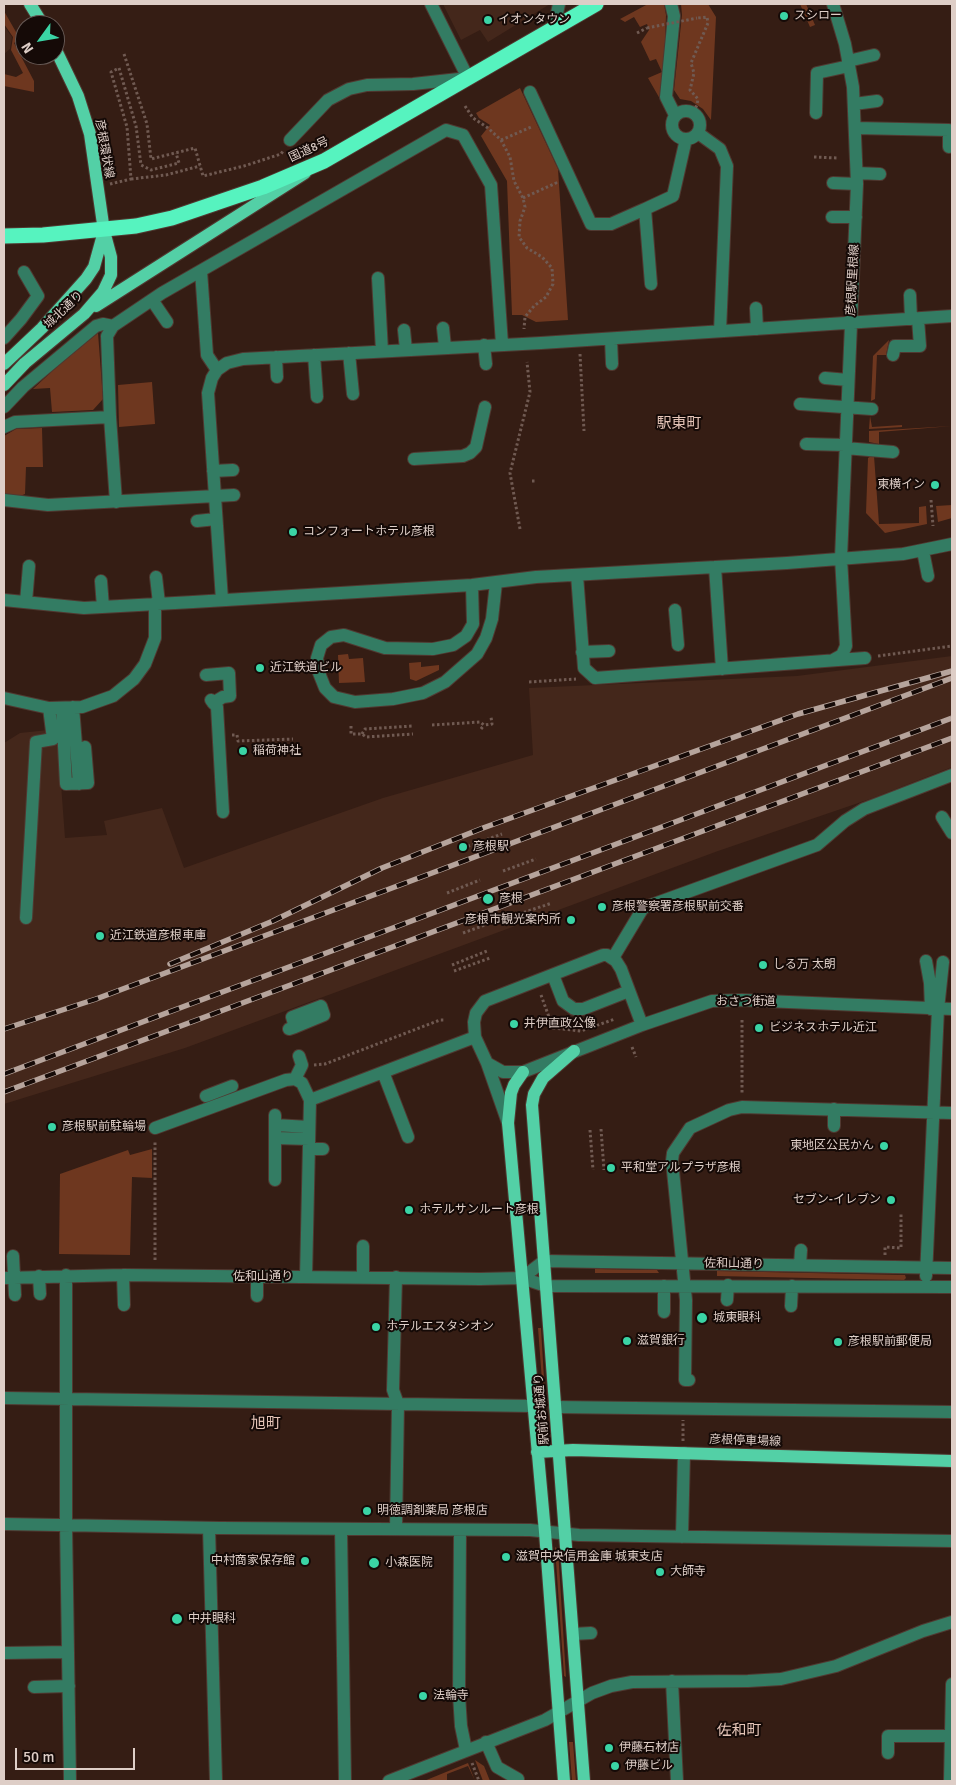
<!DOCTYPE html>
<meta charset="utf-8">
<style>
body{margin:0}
#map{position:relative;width:956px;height:1785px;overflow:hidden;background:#351d14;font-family:Signika,sans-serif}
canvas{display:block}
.frame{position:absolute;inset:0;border:5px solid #decec7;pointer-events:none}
.north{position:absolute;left:15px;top:15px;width:50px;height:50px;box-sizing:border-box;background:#150a07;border:1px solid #655854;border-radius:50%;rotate:238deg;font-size:14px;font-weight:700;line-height:20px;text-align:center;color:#decec7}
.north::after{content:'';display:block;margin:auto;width:18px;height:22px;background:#3ad4a5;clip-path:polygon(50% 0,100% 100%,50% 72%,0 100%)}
.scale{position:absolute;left:15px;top:1748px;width:120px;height:22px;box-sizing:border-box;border:2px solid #decec7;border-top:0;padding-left:6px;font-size:15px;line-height:18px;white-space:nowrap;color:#decec7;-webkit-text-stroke:4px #150a07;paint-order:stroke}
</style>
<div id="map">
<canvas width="956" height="1785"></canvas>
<div class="frame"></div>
<div class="north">N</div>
<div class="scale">50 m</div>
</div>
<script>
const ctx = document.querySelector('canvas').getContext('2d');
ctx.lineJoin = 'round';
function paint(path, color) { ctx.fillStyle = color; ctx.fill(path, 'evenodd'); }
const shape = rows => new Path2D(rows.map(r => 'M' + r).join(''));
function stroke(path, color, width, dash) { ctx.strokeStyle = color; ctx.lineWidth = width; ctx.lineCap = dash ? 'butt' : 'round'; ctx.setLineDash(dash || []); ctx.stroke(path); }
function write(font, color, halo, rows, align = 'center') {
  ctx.font = font + ' Signika,"Noto Sans JP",sans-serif'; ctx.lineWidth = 4; ctx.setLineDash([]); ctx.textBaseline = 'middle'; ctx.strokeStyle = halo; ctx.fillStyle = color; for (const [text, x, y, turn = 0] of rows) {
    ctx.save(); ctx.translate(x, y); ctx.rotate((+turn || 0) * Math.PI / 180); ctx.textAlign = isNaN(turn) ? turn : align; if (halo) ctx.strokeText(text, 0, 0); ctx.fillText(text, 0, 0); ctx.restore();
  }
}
paint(shape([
 [443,4,550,4,488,42,480,30,461,40],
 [4,26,12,37,10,49,4,54],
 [952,656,952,767,873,798,718,851,185,1048,4,1104,4,743,20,733,57,729,65,838,107,835,104,821,162,808,184,868,383,798,533,755,529,688,797,676]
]), '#44271b');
paint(shape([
 [648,4,664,4,666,15,664,70,660,99,648,78,662,72,656,59,650,61,641,42,649,30,647,24,640,27,634,17,625,22,620,19],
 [681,4,708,4,716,17,711,120,703,109,691,101,680,99,674,90,682,15],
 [800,4,806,4,815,25,810,27],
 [4,11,20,39,14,43,34,81,34,92,4,86,4,74,16,77,23,73,11,50,13,37,4,24],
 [520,88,558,169,568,320,536,322,522,315,512,315,507,181,481,136,490,125,479,118,476,113],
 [98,333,103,399,93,410,52,412,50,388,33,389,61,363],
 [889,340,886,355,877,355,875,399,871,401,873,356],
 [152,382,155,424,119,427,118,385],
 [870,416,872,427,902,425,902,427,869,429],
 [952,426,879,432,879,444,869,442,869,431],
 [42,428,43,467,26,467,25,494,20,496,4,494,4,436,16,429],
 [871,456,874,456,879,524,919,523,919,507,926,506,927,524,885,533,866,513,868,458],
 [952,505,952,518,938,522,936,506],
 [348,654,349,659,363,658,365,682,339,683,338,655],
 [421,662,421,667,439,665,439,670,416,681,410,679,409,663],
 [152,1149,152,1178,132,1177,130,1255,59,1254,60,1174,128,1150,130,1155],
 [595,1269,657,1270,659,1273,595,1273],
 [717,1271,905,1275,906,1278,904,1280,717,1276],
 [538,1328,541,1328,545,1395,543,1394],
 [555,1547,558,1549,566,1677,564,1676],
 [569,1742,573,1742,576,1781,572,1781],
 [475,1760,484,1766,490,1781,483,1781],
 [468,1763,475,1781,468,1766,447,1774,447,1781,424,1781]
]), '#6e371f');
const minor = shape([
 [671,4,674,16,666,97,675,115],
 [554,27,559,4],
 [848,61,874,55],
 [530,92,591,224,611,224,645,209],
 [854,104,877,101],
 '672 125a14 14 0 1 1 28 0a14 14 0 1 1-28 0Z',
 [816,113,817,73,849,66],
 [855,128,949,130,949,147],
 [698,133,720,149,727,166,720,331],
 [290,140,328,100,349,89,367,85,413,84,468,78,431,4],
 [857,173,880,174],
 [833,183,857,184],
 [832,217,856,217],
 [201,271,207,355,217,370],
 [378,278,382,351],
 [651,284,645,209,673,196,686,139],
 [910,295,911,319],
 [152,300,167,322],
 [756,308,757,329],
 [443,328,445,347],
 [404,330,406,350],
 [4,338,21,319,38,296,24,272],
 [611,339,612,364],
 [484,345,486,364],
 [349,353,353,394],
 [314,355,317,397],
 [893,355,895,346,920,346,918,319],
 [276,357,277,377],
 [825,378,848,380],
 [800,404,872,409],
 [4,407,23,387,96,326,103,324,113,326],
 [4,427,15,422,110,417],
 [806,444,845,445],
 [845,448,893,452],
 [414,459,463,456,470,453,476,447,485,407],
 [213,471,233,470],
 [4,500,48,505,234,495],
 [116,502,110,417,107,336,113,326,162,293,446,130,463,135,491,185,502,344],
 [197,521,216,519],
 [923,551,928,576],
 [715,567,722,669],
 [577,575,584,668,595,678,865,658],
 [156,577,159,603],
 [101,581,103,607],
 [472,585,473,624,466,636,453,645,433,649,385,648,344,635,331,637,321,645,317,658,319,673,325,688,334,697,355,702,393,699,423,693,445,682,477,654,486,638,492,619,496,583],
 [4,600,84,608,193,602,472,585,536,577,787,563,903,554,952,544],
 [222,600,208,393,212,378,217,370,227,363,243,359,541,343,952,316],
 [26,602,29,566],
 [675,610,678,645],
 [582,652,609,651],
 [833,660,842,655,846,646,841,558,857,184,853,87,845,44,833,4],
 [206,675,229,673,230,696,223,697,213,703],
 [4,698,49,708,82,707,113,696,134,679,145,664,155,638,155,603],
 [211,700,217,707,223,812],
 [73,707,79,784],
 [62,708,66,784,88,783,85,747],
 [942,817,952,833],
 [26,918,36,742,53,739,49,708],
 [613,958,643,908,817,845,845,821,864,809,952,775],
 [926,961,930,983,931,1009],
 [553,975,563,1001,574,1009,583,1009,629,991],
 [289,1029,295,1027,324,1015,321,1006,292,1017,295,1027],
 [487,1063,503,1072,523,1072,642,1025,712,1001,742,1000,952,1009],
 [383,1072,408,1137],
 [295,1079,302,1065,299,1056],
 [206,1096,232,1086],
 [310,1100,475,1037],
 [508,1123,487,1063,475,1037,474,1022,476,1013,485,1001,603,955,607,955,616,961,621,969,642,1025],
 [275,1125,309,1127],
 [834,1126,834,1109],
 [155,1128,286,1080,295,1079,302,1083,310,1100,306,1277],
 [275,1138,309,1139],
 [309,1149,323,1149],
 [275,1180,275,1115],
 [363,1246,363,1277],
 [13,1256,15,1295],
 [800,1265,801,1250],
 [66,1275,66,1525,70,1781],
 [123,1275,124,1305],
 [39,1276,40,1294],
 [926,1276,938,1009,943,962],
 [257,1277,257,1296],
 [4,1278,123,1275,480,1279,522,1278,546,1286,952,1287],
 [522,1278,544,1261,952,1268],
 [664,1286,664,1312],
 [727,1300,728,1285],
 [791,1306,792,1286],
 [689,1380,685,1380,686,1300,672,1161,673,1153,690,1128,729,1110,742,1107,952,1113],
 [4,1398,533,1406],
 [555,1407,952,1412],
 [4,1524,220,1528,530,1530,579,1535,952,1541],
 [209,1528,216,1781],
 [341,1529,345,1781],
 [396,1529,398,1404,393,1390,396,1277],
 [460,1530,459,1695,461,1726,466,1750],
 [682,1537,684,1453],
 [573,1634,591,1633],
 [4,1653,68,1652],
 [672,1681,677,1781],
 [34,1687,69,1686],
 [486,1742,497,1767,518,1779],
 [888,1753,888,1736,951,1736],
 [389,1781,545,1720,592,1693,611,1686,632,1682,748,1681,781,1679,836,1666,923,1631,952,1622],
 [950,1781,952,1684]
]);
const major = shape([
 [30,4,43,25],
 [96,306,305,173],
 [4,364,42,328,86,279,94,267,104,231],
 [4,385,25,363,84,314,103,292,111,275,111,257,104,231,90,134,78,96,55,48],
 [574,1051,543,1078,534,1094,532,1105,584,1781],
 [523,1072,514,1085,511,1093,508,1123,545,1532,564,1781],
 [537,1452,573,1450,952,1461]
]);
const highway = shape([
 [4,236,43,235,136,226,172,218,263,187,324,161,596,4]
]);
stroke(minor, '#503931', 14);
stroke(major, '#503931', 14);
stroke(highway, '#503931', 17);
stroke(shape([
 [637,33,647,28],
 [124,54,147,124,151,159,195,148,203,176,244,166,281,154,283,151],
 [465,106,473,118,488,128,501,140,510,157,514,181,523,198,525,207,520,221,519,237,527,248,542,257,552,268,553,284,546,297,534,306,525,317,524,329],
 [693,112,697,105,698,99,690,90,694,73,691,63,708,23,707,17,697,18],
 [501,140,531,127,531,129],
 [814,157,837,158],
 [131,179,166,175,200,166],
 [110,184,131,179,127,127,111,72,119,68,136,126,141,165,151,170,179,163,176,153],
 [523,198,556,183,554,180],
 [580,354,584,431],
 [532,481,536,481],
 [931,500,933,526],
 [520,529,510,473,530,392,527,362],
 [878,656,952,646],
 [529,682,576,679],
 [432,725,480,722,484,725,492,724,491,717],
 [351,726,351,734,362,734,366,737,413,734],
 [481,729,484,725],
 [362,734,365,729,413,726],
 [232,735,237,735,238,741,293,739],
 [463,848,502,834],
 [503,871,536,859],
 [447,893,480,880],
 [519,914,552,903],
 [463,933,496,921],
 [452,965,487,951],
 [454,971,490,958],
 [541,995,553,1028,581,1031,615,1019],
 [742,1020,742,1094],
 [632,1047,636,1057],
 [314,1065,325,1064,440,1020,445,1020],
 [601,1129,604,1170],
 [590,1130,593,1170],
 [885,1255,885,1247,901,1248,901,1214],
 [155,1260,155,1141],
 [683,1441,683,1420],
 [472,1763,479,1781]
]), '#705a52', 3, [2.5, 2.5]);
stroke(minor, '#337c63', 12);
stroke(major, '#53d0a6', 12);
stroke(highway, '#56f3bf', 15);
const rail = shape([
 [170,964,273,921,382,868,483,828,798,714,952,671],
 [4,1029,96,999,952,678],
 [4,1074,952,718],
 [4,1092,952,738]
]);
stroke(rail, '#b6a49c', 5.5);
stroke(rail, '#150a07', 4, [11]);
stroke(shape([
 [647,28,697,18]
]), '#705a52', 3, [2.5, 2.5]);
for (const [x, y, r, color] of [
 [784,16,5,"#3ad4a5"],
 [488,20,5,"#3ad4a5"],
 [935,485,5,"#3ad4a5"],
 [293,532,5,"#3ad4a5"],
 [260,668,5,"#3ad4a5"],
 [243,751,5,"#3ad4a5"],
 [463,847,5,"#3ad4a5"],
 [488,899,6,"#3ad4a5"],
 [602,907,5,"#3ad4a5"],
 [571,920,5,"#3ad4a5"],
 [100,936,5,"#3ad4a5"],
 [763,965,5,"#3ad4a5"],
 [514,1024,5,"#3ad4a5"],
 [759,1028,5,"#3ad4a5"],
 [52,1127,5,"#3ad4a5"],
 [884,1146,5,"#3ad4a5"],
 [611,1168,5,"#3ad4a5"],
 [891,1200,5,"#3ad4a5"],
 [409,1210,5,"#3ad4a5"],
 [702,1318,6,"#3ad4a5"],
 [376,1327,5,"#3ad4a5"],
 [627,1341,5,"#3ad4a5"],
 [838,1342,5,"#3ad4a5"],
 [367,1511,5,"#3ad4a5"],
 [506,1557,5,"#3ad4a5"],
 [305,1561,5,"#3ad4a5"],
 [374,1563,6,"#3ad4a5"],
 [660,1572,5,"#3ad4a5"],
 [177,1619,6,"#3ad4a5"],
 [423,1696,5,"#3ad4a5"],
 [609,1748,5,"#3ad4a5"],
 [615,1766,5,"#3ad4a5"]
]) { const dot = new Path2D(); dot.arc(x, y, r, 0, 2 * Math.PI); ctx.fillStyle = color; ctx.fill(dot); stroke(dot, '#150a07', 2); }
write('12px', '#decec7', '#150a07', [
 ["スシロー",794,16],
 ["イオンタウン",498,20],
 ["東横イン",925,485,"right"],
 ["コンフォートホテル彦根",303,532],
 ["近江鉄道ビル",270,668],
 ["稲荷神社",253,751],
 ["彦根駅",473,847],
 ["彦根",499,899],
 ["彦根警察署彦根駅前交番",612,907],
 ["彦根市観光案内所",561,920,"right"],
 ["近江鉄道彦根車庫",110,936],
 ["しる万 太朗",773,965],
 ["井伊直政公像",524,1024],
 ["ビジネスホテル近江",769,1028],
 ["彦根駅前駐輪場",62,1127],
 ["東地区公民かん",874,1146,"right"],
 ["平和堂アルプラザ彦根",621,1168],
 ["セブン-イレブン",881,1200,"right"],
 ["ホテルサンルート彦根",419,1210],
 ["城東眼科",713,1318],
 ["ホテルエスタシオン",386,1327],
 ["滋賀銀行",637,1341],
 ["彦根駅前郵便局",848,1342],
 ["明徳調剤薬局 彦根店",377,1511],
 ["滋賀中央信用金庫 城東支店",516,1557],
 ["中村商家保存館",295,1561,"right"],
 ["小森医院",385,1563],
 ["大師寺",670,1572],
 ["中井眼科",188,1619],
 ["法輪寺",433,1696],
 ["伊藤石材店",619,1748],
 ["伊藤ビル",625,1766]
], 'left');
write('12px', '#decec7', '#150a07', [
 ["彦根環状線",104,149,80],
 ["国道8号",309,150,-25],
 ["彦根駅里根線",853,280,-87],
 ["城北通り",64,310,-43],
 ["おさつ街道",746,1002],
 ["佐和山通り",734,1264,1],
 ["佐和山通り",263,1277],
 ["駅前お城通り",542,1409,-95],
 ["彦根停車場線",745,1441,2]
]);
write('15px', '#e4c4b7', '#150a07', [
 ["駅東町",679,424],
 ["旭町",266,1424],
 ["佐和町",739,1731]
]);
</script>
